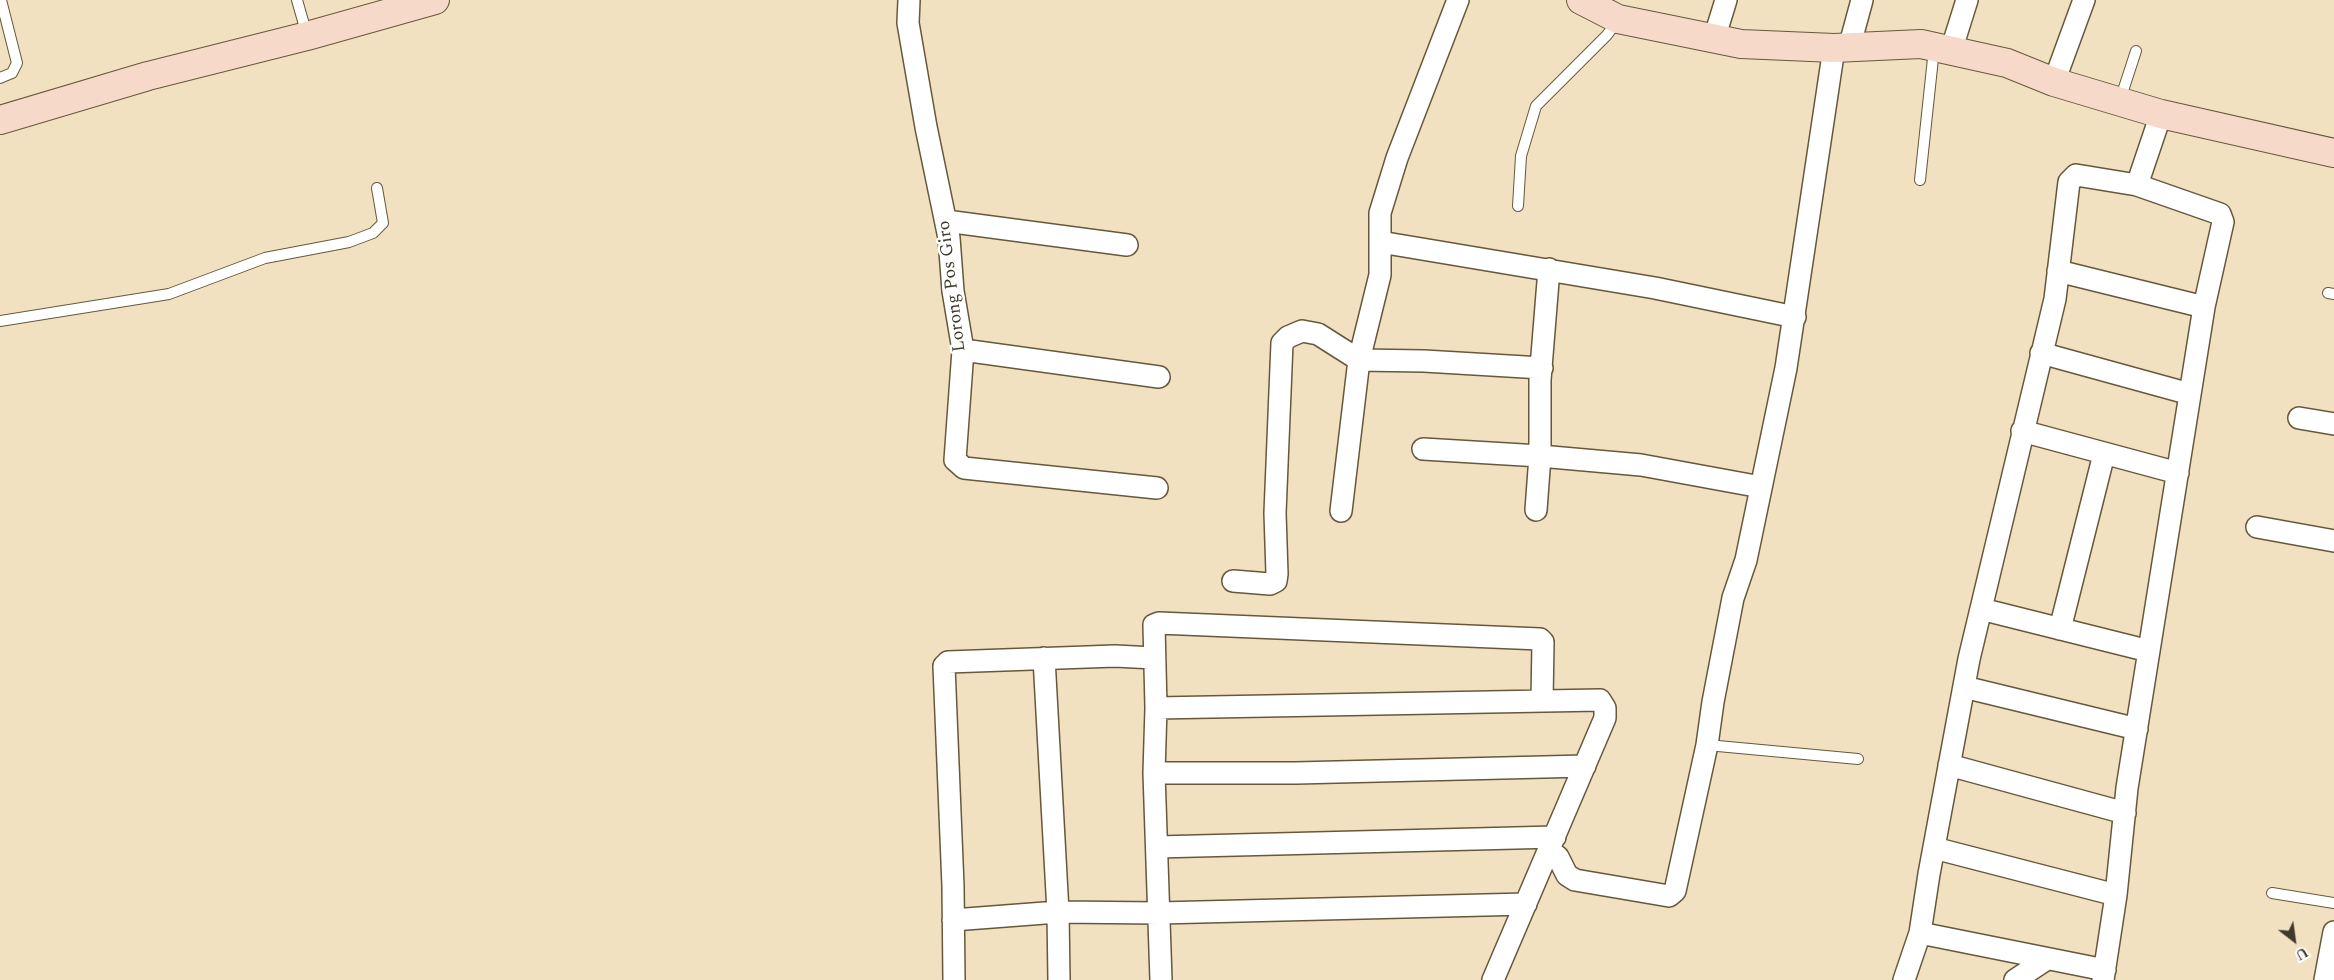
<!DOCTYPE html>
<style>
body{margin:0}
#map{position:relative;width:2334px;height:980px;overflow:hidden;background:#f1e1c1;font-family:Spectral,serif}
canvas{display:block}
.north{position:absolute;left:2269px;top:915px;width:50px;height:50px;-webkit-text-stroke:4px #fff;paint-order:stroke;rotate:150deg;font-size:14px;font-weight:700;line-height:20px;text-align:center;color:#3f392c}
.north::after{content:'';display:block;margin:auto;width:18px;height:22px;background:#3f392c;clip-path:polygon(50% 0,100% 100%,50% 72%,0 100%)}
</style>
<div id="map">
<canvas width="2334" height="980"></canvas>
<div class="north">U</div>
</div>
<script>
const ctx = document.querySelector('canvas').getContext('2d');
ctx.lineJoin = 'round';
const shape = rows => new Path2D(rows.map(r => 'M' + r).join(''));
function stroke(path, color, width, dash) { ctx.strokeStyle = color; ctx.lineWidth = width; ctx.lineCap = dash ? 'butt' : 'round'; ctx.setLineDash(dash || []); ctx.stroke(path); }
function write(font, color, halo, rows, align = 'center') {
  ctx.font = font + ' Spectral,serif'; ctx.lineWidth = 5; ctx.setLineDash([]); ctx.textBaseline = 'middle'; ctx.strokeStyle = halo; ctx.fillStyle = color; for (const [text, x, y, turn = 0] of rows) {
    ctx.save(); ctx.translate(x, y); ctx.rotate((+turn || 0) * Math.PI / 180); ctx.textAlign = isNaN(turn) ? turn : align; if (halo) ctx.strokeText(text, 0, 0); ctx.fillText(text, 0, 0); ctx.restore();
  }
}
const lane = shape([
 [297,0,307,35],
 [0,78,12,73,17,63,1,0],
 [2120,100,2136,51],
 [1920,180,1934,49],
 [1518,206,1521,156,1536,106,1607,35,1618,20],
 [2328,293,2334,294],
 [0,321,169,294,265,258,349,242,373,233,383,223,377,188],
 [1707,745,1858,759],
 [2272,893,2334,903]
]);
const street = shape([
 [909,0,908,23,926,127,949,238,953,291,963,350,955,460,964,468,1157,488],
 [1714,39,1726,0],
 [1849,48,1862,0],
 [1951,51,1967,0],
 [2054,82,2084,0],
 [2137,185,2161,114],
 [946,221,1127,245],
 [1380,242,1655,288,1795,317],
 [2058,271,2204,307],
 [963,350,1159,377],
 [2041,353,2190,394],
 [2299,418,2334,424],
 [2022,431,2178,473],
 [1423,449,1540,456,1641,465,1761,487],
 [1536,510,1540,456,1540,380,1549,269],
 [1341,511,1359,360,1380,275,1380,213,1397,158,1458,0],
 [2257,527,2334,541],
 [1233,581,1270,584,1276,581,1277,574,1275,513,1282,343,1288,337,1302,331,1318,334,1359,360,1424,361,1542,368],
 [1981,609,2149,651],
 [2060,629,2104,454],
 [1044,658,1058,912,1059,980],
 [1964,687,2137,729],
 [1156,708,1600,700,1605,708,1605,718,1493,980],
 [1949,765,2125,813],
 [1154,773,1296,773,1585,766],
 [1157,847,1555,837],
 [1934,848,2116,895],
 [1549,850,1558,857,1567,875,1575,880,1669,896,1675,891,1707,745,1713,702,1733,598,1746,560,1786,368,1834,48],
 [953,920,1058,912,1159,913,1526,904],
 [1920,933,2105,970],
 [954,980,953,886,944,666,948,662,1115,656,1154,658],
 [1161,980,1154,773,1156,708,1154,625,1159,623,1540,639,1543,642,1542,701],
 [1904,980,1920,933,1929,874,1969,659,2055,299,2069,182,2076,175,2137,185,2220,214,2223,222,2204,307,2127,788,2116,895,2103,980],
 [2015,980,2047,959],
 [2325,980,2334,932]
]);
const secondary = shape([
 [1581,0,1618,19,1741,44,1834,48,1921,44,2007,63,2054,82,2161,114,2334,153],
 [0,120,148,76,307,36,435,0]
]);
stroke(lane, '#66583c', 12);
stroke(street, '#66583c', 24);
stroke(secondary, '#66583c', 30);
stroke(lane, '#fff', 10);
stroke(street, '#fff', 21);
stroke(secondary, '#f6d9c8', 28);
write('18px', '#3f392c', '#fff', [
 ["Lorong Pos Giro",953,286,-97]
]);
</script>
